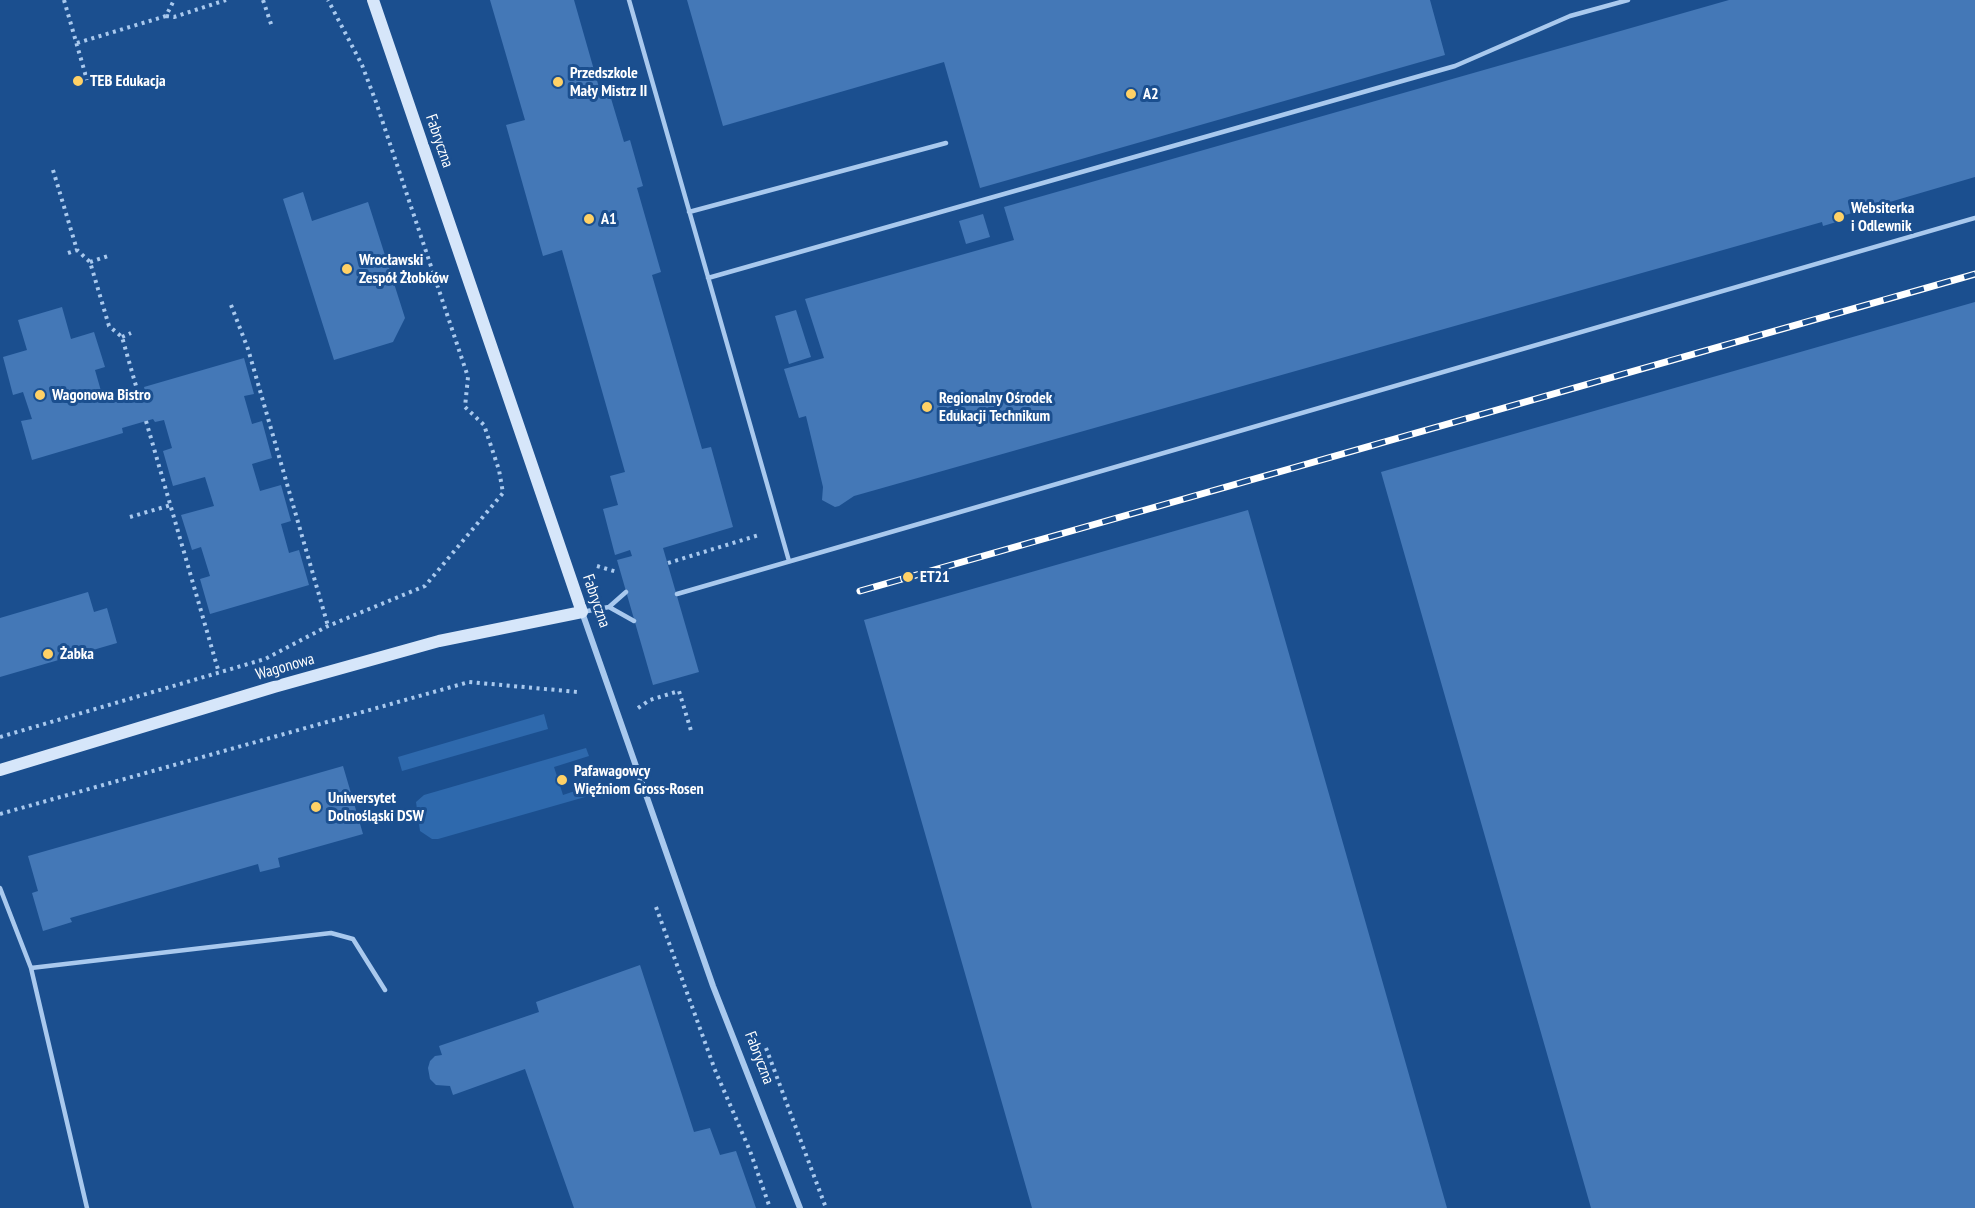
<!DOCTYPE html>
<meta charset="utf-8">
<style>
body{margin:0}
canvas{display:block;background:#1b4f8f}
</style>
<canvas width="1975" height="1208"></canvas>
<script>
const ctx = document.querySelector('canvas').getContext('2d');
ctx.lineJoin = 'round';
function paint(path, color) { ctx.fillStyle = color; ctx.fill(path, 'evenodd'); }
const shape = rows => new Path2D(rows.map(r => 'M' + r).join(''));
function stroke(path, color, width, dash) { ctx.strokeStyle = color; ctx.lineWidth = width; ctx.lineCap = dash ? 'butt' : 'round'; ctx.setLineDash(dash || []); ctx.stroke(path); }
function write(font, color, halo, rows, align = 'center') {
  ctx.font = font + ' "PT Sans Narrow",sans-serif'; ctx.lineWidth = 6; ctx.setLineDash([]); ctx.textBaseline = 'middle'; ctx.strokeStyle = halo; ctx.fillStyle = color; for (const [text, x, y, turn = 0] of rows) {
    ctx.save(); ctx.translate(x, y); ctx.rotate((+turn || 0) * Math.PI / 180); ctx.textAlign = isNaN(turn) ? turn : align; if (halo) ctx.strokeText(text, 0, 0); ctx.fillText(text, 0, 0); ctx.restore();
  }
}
paint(shape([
 [544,714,548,729,402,771,398,757],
 [586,748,589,756,554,767,563,795,599,783,602,791,599,793,438,839,432,839,420,831,416,802,424,795]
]), '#2e69ad');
paint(shape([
 [490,0,574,0,602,98,610,95,624,142,630,140,643,186,637,188,661,272,652,275,702,449,711,447,733,527,663,548,699,672,653,685,617,560,632,556,630,550,615,555,603,509,618,505,610,476,625,472,562,250,543,256,506,125,525,120],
 [687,0,1430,0,1445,55,980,188,944,62,723,126],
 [1729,0,1975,0,1975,177,1842,216,1843,220,1823,226,1822,222,854,496,839,506,835,507,822,500,823,487,806,416,799,418,784,369,824,358,805,299,1014,240,1004,207],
 [303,192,312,221,368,202,405,318,393,342,334,360,283,199],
 [983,214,990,237,966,244,959,221],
 [1975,302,1975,1208,1591,1208,1381,472],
 [62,307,71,339,94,332,105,367,95,370,103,398,113,396,114,400,138,393,145,391,144,387,244,358,254,394,244,396,252,424,262,421,272,458,252,464,260,491,281,485,291,521,281,524,289,553,299,550,309,585,210,614,200,579,210,576,201,547,192,550,181,515,214,506,205,477,173,486,163,451,172,448,164,420,155,422,153,419,122,428,123,433,32,460,21,421,32,419,23,392,13,395,3,357,27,350,18,320],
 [796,310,811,357,789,364,775,316],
 [1248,510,1447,1208,1032,1208,864,620],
 [88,592,94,612,107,608,117,643,0,677,0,618],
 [343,766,363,834,278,858,280,867,260,872,258,864,70,918,72,922,43,931,32,893,38,891,28,856],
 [640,965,694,1132,710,1128,720,1155,736,1151,756,1208,574,1208,525,1069,453,1095,450,1086,436,1085,430,1079,428,1068,430,1061,435,1056,442,1055,439,1046,539,1012,536,1002]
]), '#4478b7');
stroke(shape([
 [64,0,87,80],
 [263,0,272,27],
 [166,16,174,17,226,0],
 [77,43,166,16,174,0],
 [53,170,77,250,90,262,109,326,122,337,138,393],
 [68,253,77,250],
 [90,262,111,255],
 [231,305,248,349,328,626],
 [122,337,131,333],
 [146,421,219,673],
 [130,517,171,505],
 [668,563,759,535],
 [597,566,617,572],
 [638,708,650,700,679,691,692,734],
 [0,737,265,659,328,626,425,586,503,493,499,470,484,425,465,407,468,377,376,102,362,65,328,0],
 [0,814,469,682,578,692],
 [656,907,715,1070,750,1151,770,1208],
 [766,1048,826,1208]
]), '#a9c9ee', 4, [3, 4.5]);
stroke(shape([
 [629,0,789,561],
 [689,212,946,143],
 [708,278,1455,66,1570,16,1628,0],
 [677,594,1975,218],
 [609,607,634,621],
 [582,612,609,607,626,592],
 [0,888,31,968,331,933,353,939,385,990],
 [31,968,87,1208]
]), '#a9c9ee', 4.5);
stroke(shape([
 [582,612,713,986,800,1208]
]), '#a9c9ee', 6);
stroke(shape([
 [0,770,274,687,439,641,582,612,373,0]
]), '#d6e6fa', 12);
const rail = shape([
 [860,591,1975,274]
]);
stroke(rail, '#fff', 7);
stroke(rail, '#1b4f8f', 4.5, [14]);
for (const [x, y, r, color] of [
 [78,81,6,"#ffd166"],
 [558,82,6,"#ffd166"],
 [1131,94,6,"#ffd166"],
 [1839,217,6,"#ffd166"],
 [589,219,6,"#ffd166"],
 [347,269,6,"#ffd166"],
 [40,395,6,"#ffd166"],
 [927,407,6,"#ffd166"],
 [908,577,6,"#ffd166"],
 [48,654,6,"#ffd166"],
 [562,780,6,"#ffd166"],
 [316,807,6,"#ffd166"]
]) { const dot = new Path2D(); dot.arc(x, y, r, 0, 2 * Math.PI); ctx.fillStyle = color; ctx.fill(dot); stroke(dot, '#1b4f8f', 2); }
write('bold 16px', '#fff', '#1b4f8f', [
 ["Przedszkole",570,73],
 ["Mały Mistrz II",570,91],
 ["TEB Edukacja",90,81],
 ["A2",1143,94],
 ["Websiterka",1851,208],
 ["i Odlewnik",1851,226],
 ["A1",601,219],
 ["Wrocławski",359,260],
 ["Zespół Żłobków",359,278],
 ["Wagonowa Bistro",52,395],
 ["Regionalny Ośrodek",939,398],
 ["Edukacji Technikum",939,416],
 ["ET21",920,577],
 ["Żabka",60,654],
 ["Pafawagowcy",574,771],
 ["Więźniom Gross-Rosen",574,789],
 ["Uniwersytet",328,798],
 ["Dolnośląski DSW",328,816]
], 'left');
write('16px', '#fff', '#1b4f8f', [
 ["Fabryczna",439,141,71],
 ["Fabryczna",596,601,71],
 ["Wagonowa",285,667,-16],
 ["Fabryczna",759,1058,69]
]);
</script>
